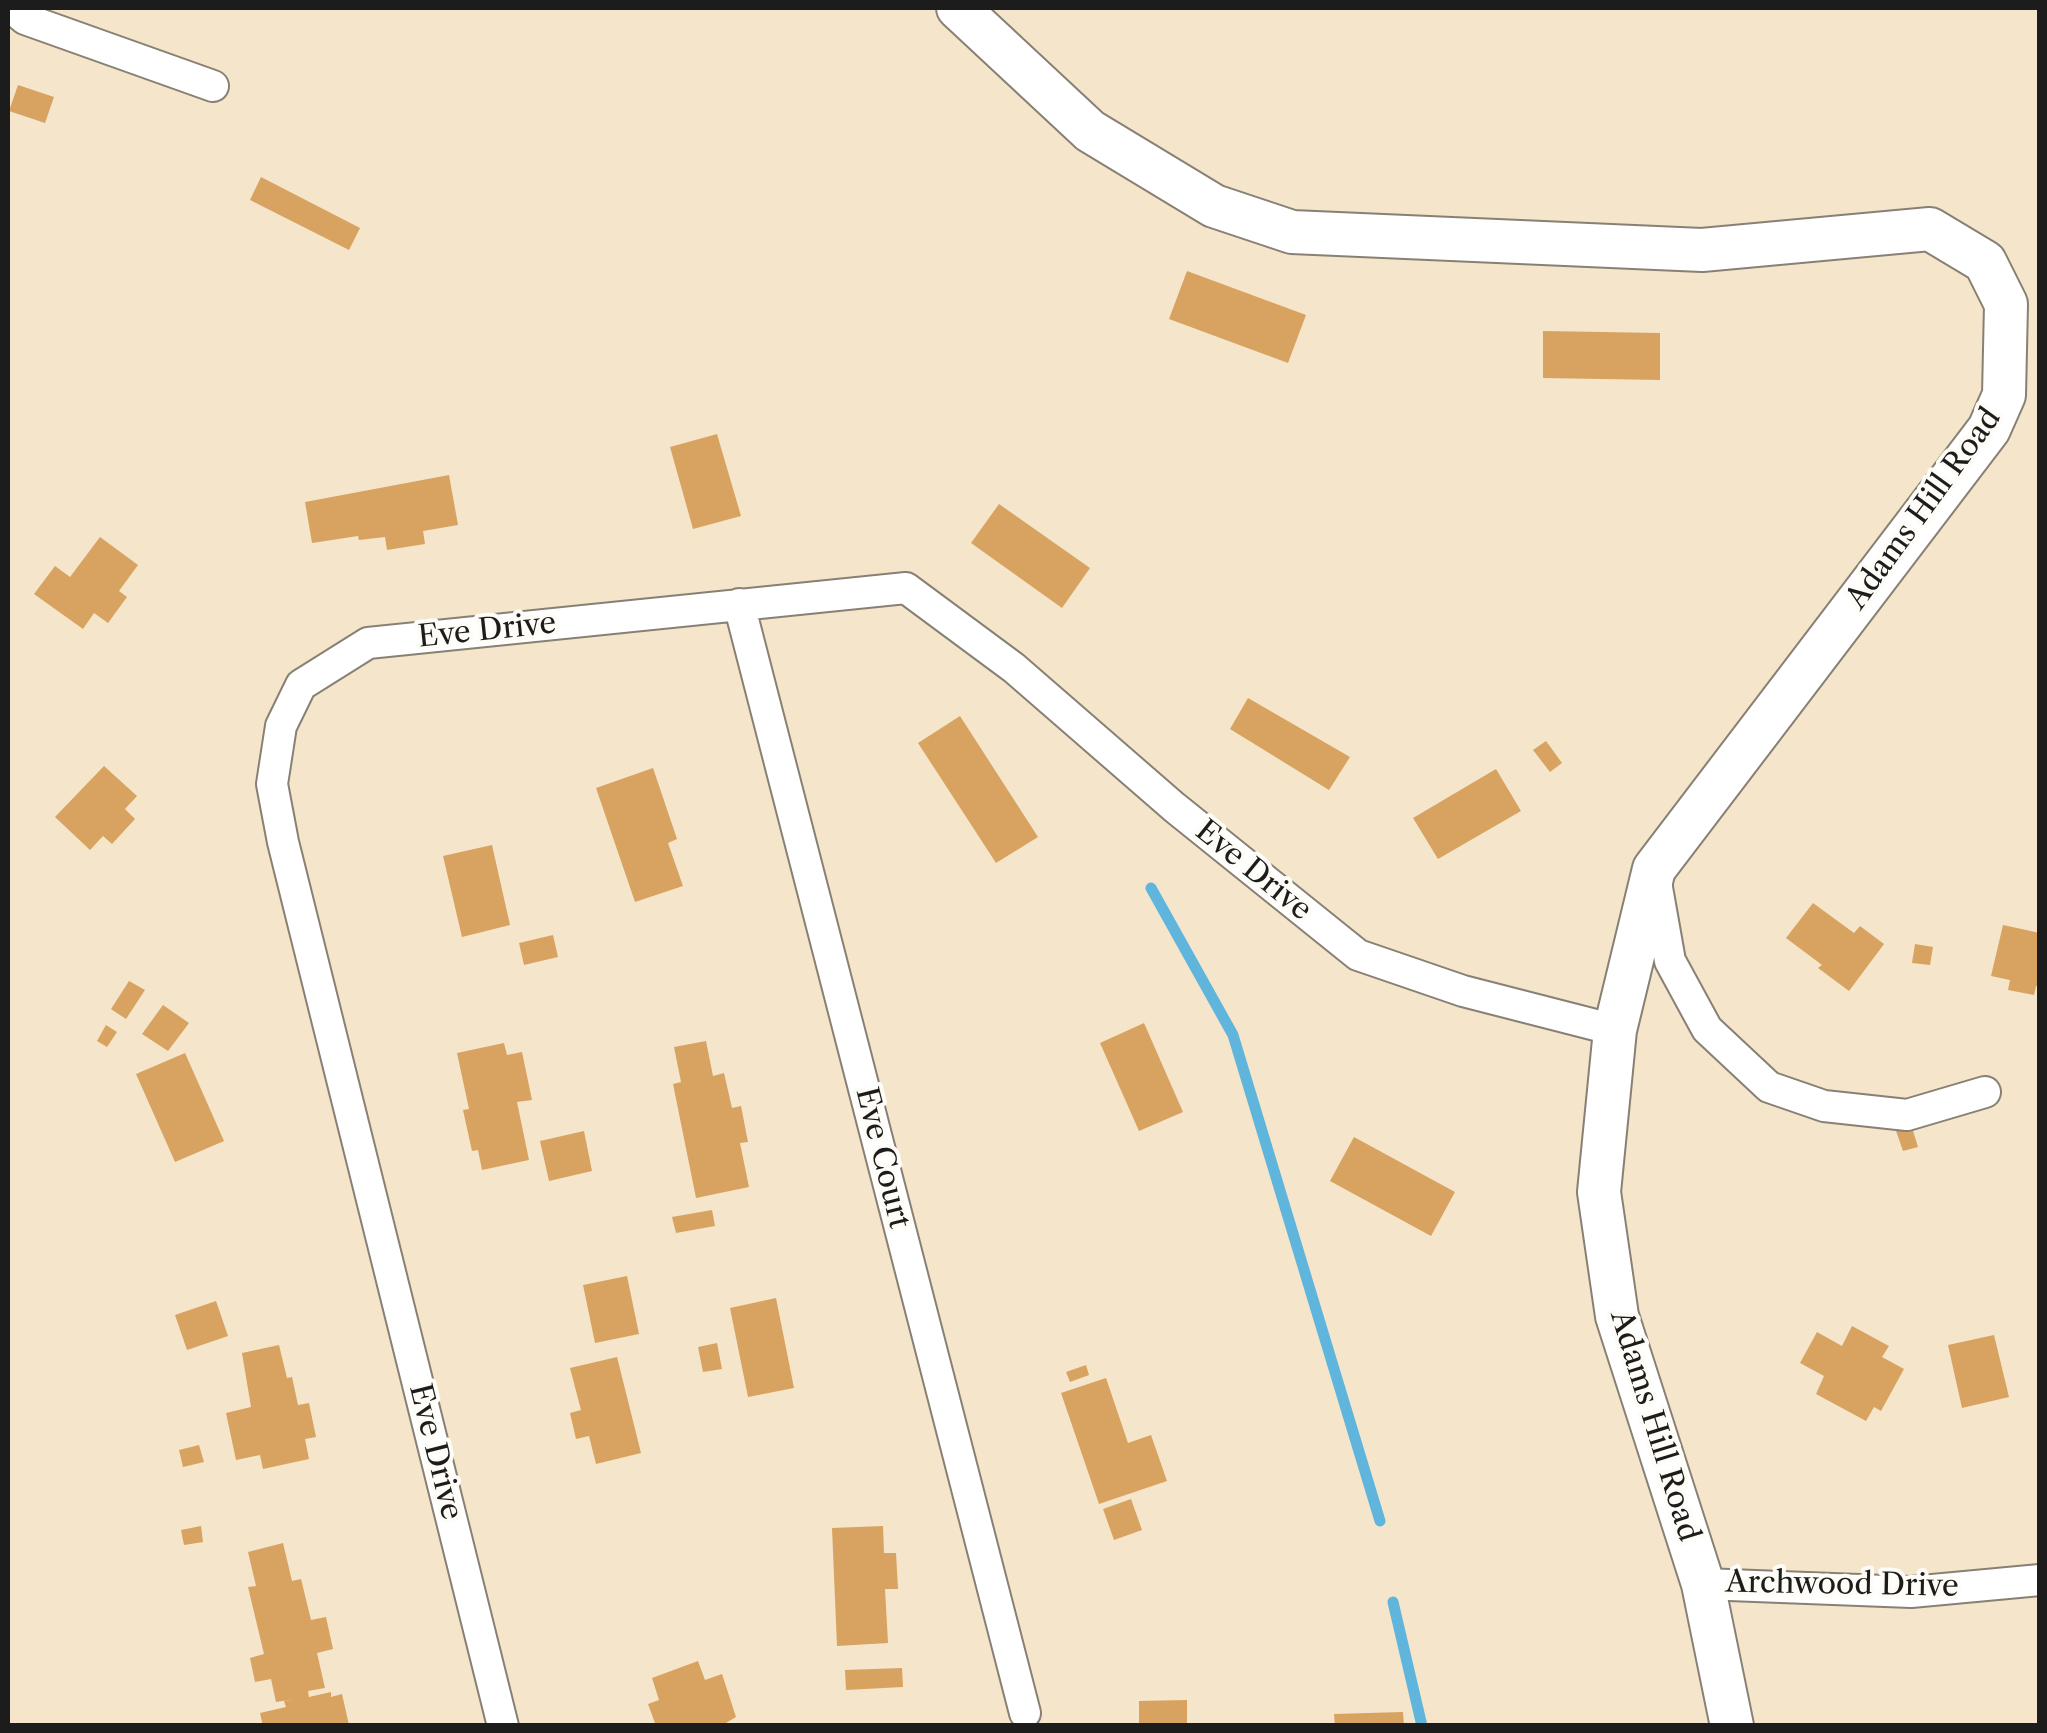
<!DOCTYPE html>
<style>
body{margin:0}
#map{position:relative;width:2047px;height:1733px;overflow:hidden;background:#f4e5cb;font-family:"Libre Caslon Text",serif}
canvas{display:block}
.frame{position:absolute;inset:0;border:10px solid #1c1c1c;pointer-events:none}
</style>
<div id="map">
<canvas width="2047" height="1733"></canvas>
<div class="frame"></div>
</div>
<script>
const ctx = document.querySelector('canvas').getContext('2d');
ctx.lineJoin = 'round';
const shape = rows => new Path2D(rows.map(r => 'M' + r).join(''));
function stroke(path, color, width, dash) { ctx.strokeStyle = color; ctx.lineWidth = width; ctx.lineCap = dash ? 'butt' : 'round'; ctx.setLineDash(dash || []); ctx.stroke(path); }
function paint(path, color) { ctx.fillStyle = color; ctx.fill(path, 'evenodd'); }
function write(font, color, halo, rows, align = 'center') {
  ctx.font = font + ' "Libre Caslon Text",serif'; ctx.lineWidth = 8; ctx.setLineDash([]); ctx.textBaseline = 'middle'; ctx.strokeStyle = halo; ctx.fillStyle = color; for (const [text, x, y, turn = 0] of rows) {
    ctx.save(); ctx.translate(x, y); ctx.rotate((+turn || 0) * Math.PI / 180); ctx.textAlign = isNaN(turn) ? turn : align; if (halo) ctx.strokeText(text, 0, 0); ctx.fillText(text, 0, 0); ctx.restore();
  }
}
stroke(shape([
 [1151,888,1233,1035,1380,1521],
 [1393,1602,1422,1726]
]), '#5fb5dc', 11);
paint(shape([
 [18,85,54,97,45,123,9,111],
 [261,177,360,228,349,250,250,200],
 [1187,271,1306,315,1288,363,1169,319],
 [1543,331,1660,333,1660,380,1543,378],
 [717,434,741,516,693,529,670,447],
 [449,475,458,525,423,531,425,544,387,550,385,537,359,540,358,536,312,543,305,502],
 [999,504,1090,568,1062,608,971,543],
 [100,537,138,565,119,591,127,597,108,623,94,613,83,629,34,594,55,566,70,577],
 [1248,698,1350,757,1329,790,1230,729],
 [960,716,1038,837,996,863,918,743],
 [1546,741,1562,763,1550,772,1533,750],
 [104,766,137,796,125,809,135,819,112,844,103,836,90,850,55,817],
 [653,768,677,839,668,843,683,886,635,902,596,788],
 [1496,769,1521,811,1438,859,1413,818],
 [492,845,510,925,462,937,443,856],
 [1813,903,1854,933,1860,926,1884,944,1849,991,1818,968,1822,965,1786,938],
 [2003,925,2040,933,2040,987,2036,986,2034,995,2008,990,2010,980,1991,976],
 [553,935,558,957,524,965,519,943],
 [1915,944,1933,947,1930,965,1912,963],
 [129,981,145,990,126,1019,111,1009],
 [163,1005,189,1023,168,1051,142,1034],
 [1144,1023,1183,1112,1139,1131,1100,1043],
 [106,1025,117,1032,107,1047,97,1041],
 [706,1041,713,1076,724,1073,732,1108,741,1106,748,1142,740,1143,749,1187,696,1198,673,1084,681,1082,674,1047],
 [504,1043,507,1055,522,1052,532,1100,517,1102,529,1160,482,1170,478,1150,472,1151,463,1110,469,1109,457,1053],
 [185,1053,224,1141,175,1162,136,1074],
 [1910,1121,1918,1147,1903,1151,1894,1125],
 [584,1131,592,1171,549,1181,540,1141],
 [1354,1137,1455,1192,1431,1236,1330,1181],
 [712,1210,715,1226,676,1233,672,1217],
 [627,1276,639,1334,595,1343,583,1285],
 [776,1298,794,1388,748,1397,730,1308],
 [216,1301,228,1336,187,1350,175,1315],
 [1852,1326,1889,1346,1882,1357,1904,1369,1881,1411,1874,1407,1866,1421,1816,1394,1824,1376,1800,1363,1817,1332,1842,1346],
 [1994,1335,2009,1397,1962,1408,1948,1345],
 [717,1343,722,1369,703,1372,698,1347],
 [279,1345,287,1378,292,1377,298,1405,309,1403,316,1437,305,1439,309,1459,263,1469,260,1455,236,1460,226,1413,251,1407,242,1353],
 [617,1357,641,1453,596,1464,589,1436,576,1439,570,1413,581,1410,570,1368],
 [1086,1365,1089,1375,1070,1382,1066,1372],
 [1106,1378,1128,1443,1151,1435,1167,1481,1099,1504,1061,1393],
 [199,1445,204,1462,183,1467,179,1450],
 [1131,1499,1142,1530,1114,1540,1103,1509],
 [201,1526,203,1542,184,1545,181,1530],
 [883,1526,884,1553,896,1553,898,1589,885,1589,888,1643,837,1646,832,1528],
 [283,1543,292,1581,301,1579,311,1620,326,1617,333,1649,317,1653,325,1688,308,1691,309,1697,331,1692,331,1697,342,1694,349,1725,263,1726,260,1713,286,1707,284,1701,295,1699,276,1702,271,1679,255,1682,250,1658,264,1654,248,1587,256,1586,248,1552],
 [698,1661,705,1680,722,1674,736,1717,721,1726,656,1726,648,1704,659,1700,652,1678],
 [902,1668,903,1687,846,1690,845,1670],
 [1187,1700,1187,1726,1139,1726,1139,1701],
 [1403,1712,1404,1726,1335,1726,1334,1714]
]), '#d8a360');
const street = shape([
 [12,8,25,19,213,86],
 [739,604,1025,1713],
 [1656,882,1670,961,1707,1029,1769,1087,1824,1106,1907,1115,1985,1092],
 [1703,1584,1911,1592,2040,1580],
 [503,1726,283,842,272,784,281,726,301,685,368,643,906,588,1014,668,1174,807,1358,955,1463,991,1615,1030]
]);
const secondary = shape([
 [958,8,1090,131,1214,206,1292,232,1702,250,1930,229,1985,262,2006,304,2004,395,1989,429,1654,869,1615,1030,1599,1192,1617,1316,1703,1584,1732,1726]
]);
stroke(street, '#888074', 34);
stroke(secondary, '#888074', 46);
stroke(street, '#fff', 30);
stroke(secondary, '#fff', 42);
write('30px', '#1c1c1c', '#fdfcf7', [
 ["Adams Hill Road",1924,509,-54],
 ["Eve Drive",487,631,-6],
 ["Eve Drive",1253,871,39],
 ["Eve Court",882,1158,76],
 ["Adams Hill Road",1654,1426,73],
 ["Eve Drive",435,1452,76],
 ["Archwood Drive",1842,1585,1]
]);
</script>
